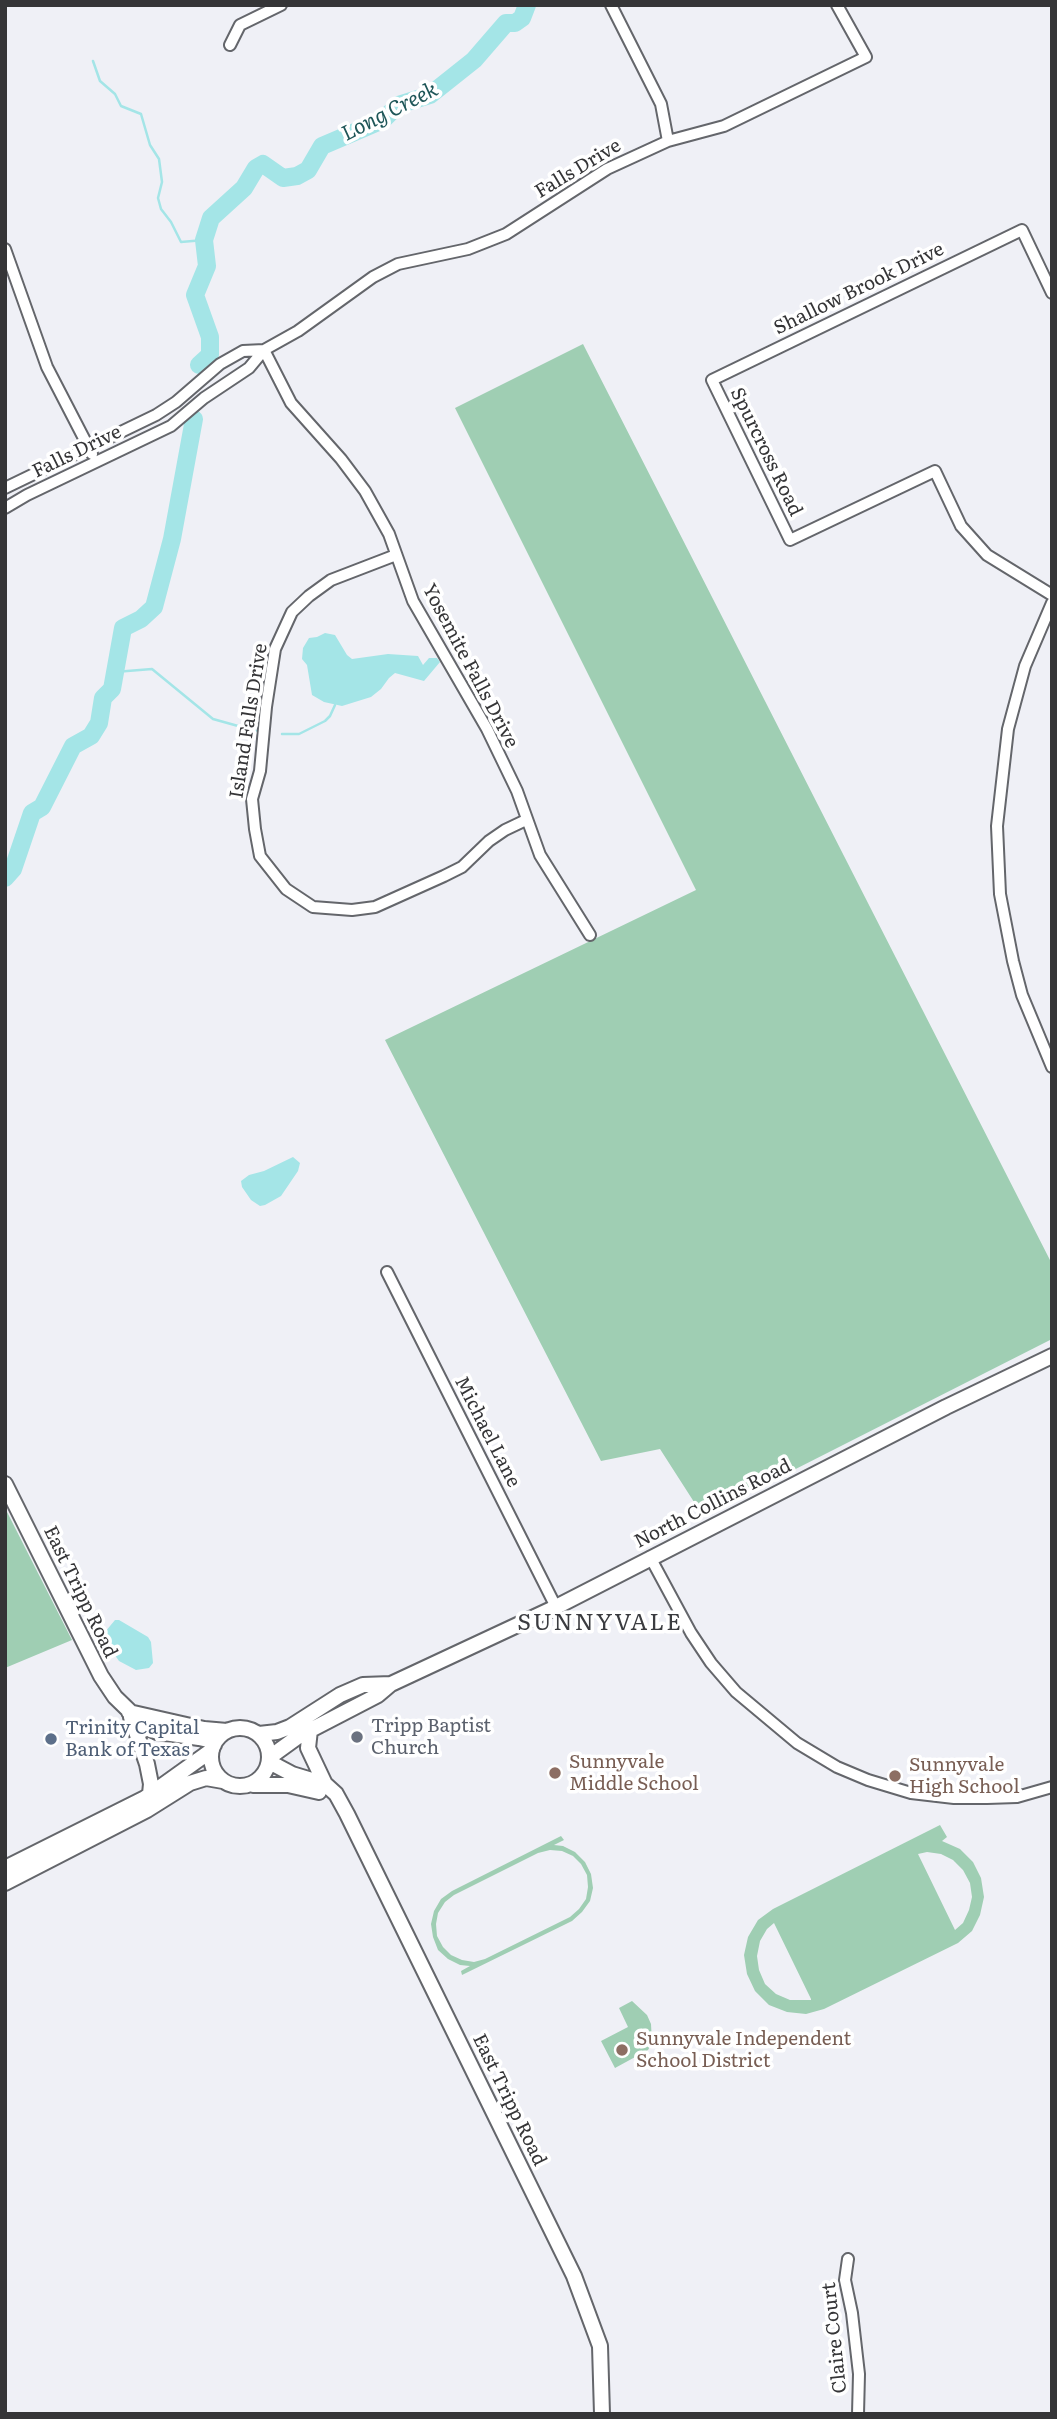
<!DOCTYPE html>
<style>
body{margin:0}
#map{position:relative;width:1057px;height:2419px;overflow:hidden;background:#eff0f6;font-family:Literata,serif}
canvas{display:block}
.frame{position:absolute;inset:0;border:7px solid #353537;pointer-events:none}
</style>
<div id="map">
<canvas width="1057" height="2419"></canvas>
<div class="frame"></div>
</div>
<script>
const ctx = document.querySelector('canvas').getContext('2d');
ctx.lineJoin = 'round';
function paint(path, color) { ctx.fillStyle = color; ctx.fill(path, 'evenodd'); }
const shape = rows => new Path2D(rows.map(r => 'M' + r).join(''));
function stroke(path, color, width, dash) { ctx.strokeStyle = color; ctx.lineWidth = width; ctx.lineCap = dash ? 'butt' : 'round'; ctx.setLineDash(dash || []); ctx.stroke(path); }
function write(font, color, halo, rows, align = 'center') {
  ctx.font = font + ' Literata,serif'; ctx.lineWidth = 7; ctx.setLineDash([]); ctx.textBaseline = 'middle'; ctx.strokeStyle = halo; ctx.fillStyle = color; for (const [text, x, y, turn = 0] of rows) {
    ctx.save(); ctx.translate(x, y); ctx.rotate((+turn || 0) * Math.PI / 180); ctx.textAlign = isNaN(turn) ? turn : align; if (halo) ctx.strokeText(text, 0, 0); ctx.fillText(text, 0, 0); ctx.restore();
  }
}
paint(shape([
 [583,344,1052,1264,1052,1339,703,1516,660,1449,601,1461,385,1040,696,890,455,408],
 [5,1508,72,1640,5,1668],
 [940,1825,947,1837,942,1841,960,1849,973,1862,981,1878,984,1897,980,1915,972,1931,958,1943,824,2009,806,2014,787,2012,769,2005,755,1991,747,1974,744,1955,748,1937,758,1920,773,1909],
 [927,1852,941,1854,953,1860,963,1870,970,1883,972,1897,969,1910,963,1923,955,1930,918,1854],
 [774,1923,811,1999,811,2000,790,2000,776,1994,765,1984,759,1970,757,1956,760,1941,767,1929],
 [561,1836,564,1840,554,1845,563,1846,575,1852,585,1862,591,1874,593,1888,590,1901,582,1912,572,1921,462,1975,461,1971,470,1966,460,1965,448,1959,438,1950,433,1937,431,1924,434,1911,441,1899,452,1891],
 [550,1850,562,1851,573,1856,581,1864,587,1875,588,1887,586,1899,579,1909,570,1917,485,1959,474,1962,462,1960,451,1955,443,1947,437,1936,436,1924,438,1913,445,1902,454,1895,538,1853],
 [632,2001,647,2015,651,2024,652,2043,648,2050,615,2068,601,2041,628,2027,619,2008]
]), '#9fceb3');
paint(shape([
 [325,633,335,635,347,655,352,659,388,654,418,656,423,665,429,658,437,658,440,662,424,681,395,673,389,678,381,689,371,697,342,706,324,702,312,695,307,665,302,659,303,648,309,638,317,637],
 [293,1157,300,1163,298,1171,281,1196,265,1205,260,1206,251,1200,242,1187,241,1181,249,1175,264,1171],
 [115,1620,119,1620,148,1637,151,1642,153,1663,149,1668,136,1670,119,1661,112,1651,105,1632]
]), '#a4e5e7');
stroke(shape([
 [93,61,100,81,115,94,121,106,141,114,150,145,159,159,162,182,158,198,161,209,171,222,181,242,204,240],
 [115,672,152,669,213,719,256,731],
 [282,734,299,734,325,721,330,716,335,705]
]), '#a4e5e7', 2.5);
stroke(shape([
 [199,365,210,355,210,337,195,295,207,266,204,240,211,218,244,188,256,168,263,164,283,178,297,176,308,170,322,146,383,120,398,105,430,95,474,60,506,23,515,23,522,18,527,5],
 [5,878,13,869,32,813,42,807,73,746,91,736,99,723,103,698,112,689,123,628,141,619,154,607,172,539,194,419]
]), '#a4e5e7', 18);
const street = shape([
 [611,5,661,104,668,141],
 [230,45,240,25,281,5],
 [5,249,47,367,92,454],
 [1052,293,1022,230,712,380,790,540,935,471,961,526,987,555,1052,595],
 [264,350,291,403,341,459,365,491,389,534,413,601,487,729,517,791,540,855,590,935],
 [5,488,156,415,176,402,220,364,243,351,264,350],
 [5,508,27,495,171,426,204,398,249,368,264,350,298,331,373,277,398,264,468,249,506,234,607,169,668,141,724,126,866,57,837,5],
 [396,555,331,580,309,596,292,612,275,649,266,707,260,771,252,799,255,829,260,856,286,889,313,907,352,910,375,907,444,876,462,867,489,841,505,830,526,820],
 [1052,603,1025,666,1008,729,997,826,1000,894,1013,961,1022,995,1052,1067],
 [387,1272,556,1607],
 [650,1557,691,1633,711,1663,736,1692,797,1743,837,1767,868,1780,911,1793,954,1798,987,1798,1017,1797,1052,1787],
 [848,2259,845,2280,852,2313,859,2374,858,2414]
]);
const secondary = shape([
 [5,1484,101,1676,115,1697,146,1727,157,1732,199,1738,208,1740,214,1745],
 [129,1712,204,1729,227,1731],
 [131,1717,147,1764,151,1784,150,1794],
 '211 1757a29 29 0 1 1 58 0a29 29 0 1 1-58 0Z',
 [310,1730,308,1748,325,1784],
 [259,1734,277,1732,290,1727,340,1695,363,1685,391,1684],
 [270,1757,299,1736,378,1695,391,1684,556,1607,946,1407,1052,1356],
 [270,1759,275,1765,292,1774,325,1784,336,1794,347,1814,574,2276,600,2346,602,2414],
 [253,1785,288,1785,319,1792],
 [5,1868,145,1798,212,1750],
 [5,1883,147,1810,190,1783,206,1778,223,1781]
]);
stroke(street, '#64666b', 14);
stroke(secondary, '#64666b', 18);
stroke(street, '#fff', 10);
stroke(secondary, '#fff', 14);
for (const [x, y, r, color] of [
 [357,1737,7,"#6b7280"],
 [51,1739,7,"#5c6f8a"],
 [555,1773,7,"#8d6e63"],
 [895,1776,7,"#8d6e63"],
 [622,2050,7,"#8d6e63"]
]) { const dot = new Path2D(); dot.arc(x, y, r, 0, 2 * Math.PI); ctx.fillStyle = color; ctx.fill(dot); stroke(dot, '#fff', 2.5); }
write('19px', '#353537', '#fff', [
 ["Falls Drive",578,169,-31],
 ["Shallow Brook Drive",859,289,-26],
 ["Falls Drive",77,452,-26],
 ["Spurcross Road",766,452,64],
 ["Yosemite Falls Drive",470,666,62],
 ["Island Falls Drive",249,721,-81],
 ["Michael Lane",487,1432,63],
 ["North Collins Road",713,1504,-27],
 ["East Tripp Road",80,1592,64],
 ["East Tripp Road",509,2100,64],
 ["Claire Court",835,2338,-96]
]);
write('19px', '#5b616d', '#fff', [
 ["Tripp Baptist",371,1726],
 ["Church",371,1748]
], 'left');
write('19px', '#4e5e75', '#fff', [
 ["Trinity Capital",65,1728],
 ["Bank of Texas",65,1750]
], 'left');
write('19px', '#785e54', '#fff', [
 ["Sunnyvale",569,1762],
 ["Middle School",569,1784],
 ["Sunnyvale",909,1765],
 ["High School",909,1787],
 ["Sunnyvale Independent",636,2039],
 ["School District",636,2061]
], 'left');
write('italic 21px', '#1e5658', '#fff', [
 ["Long Creek",390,112,-27]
]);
ctx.letterSpacing = '2px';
write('23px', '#3b3c40', '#fff', [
 ["SUNNYVALE",600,1623]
]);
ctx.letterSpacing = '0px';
</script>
